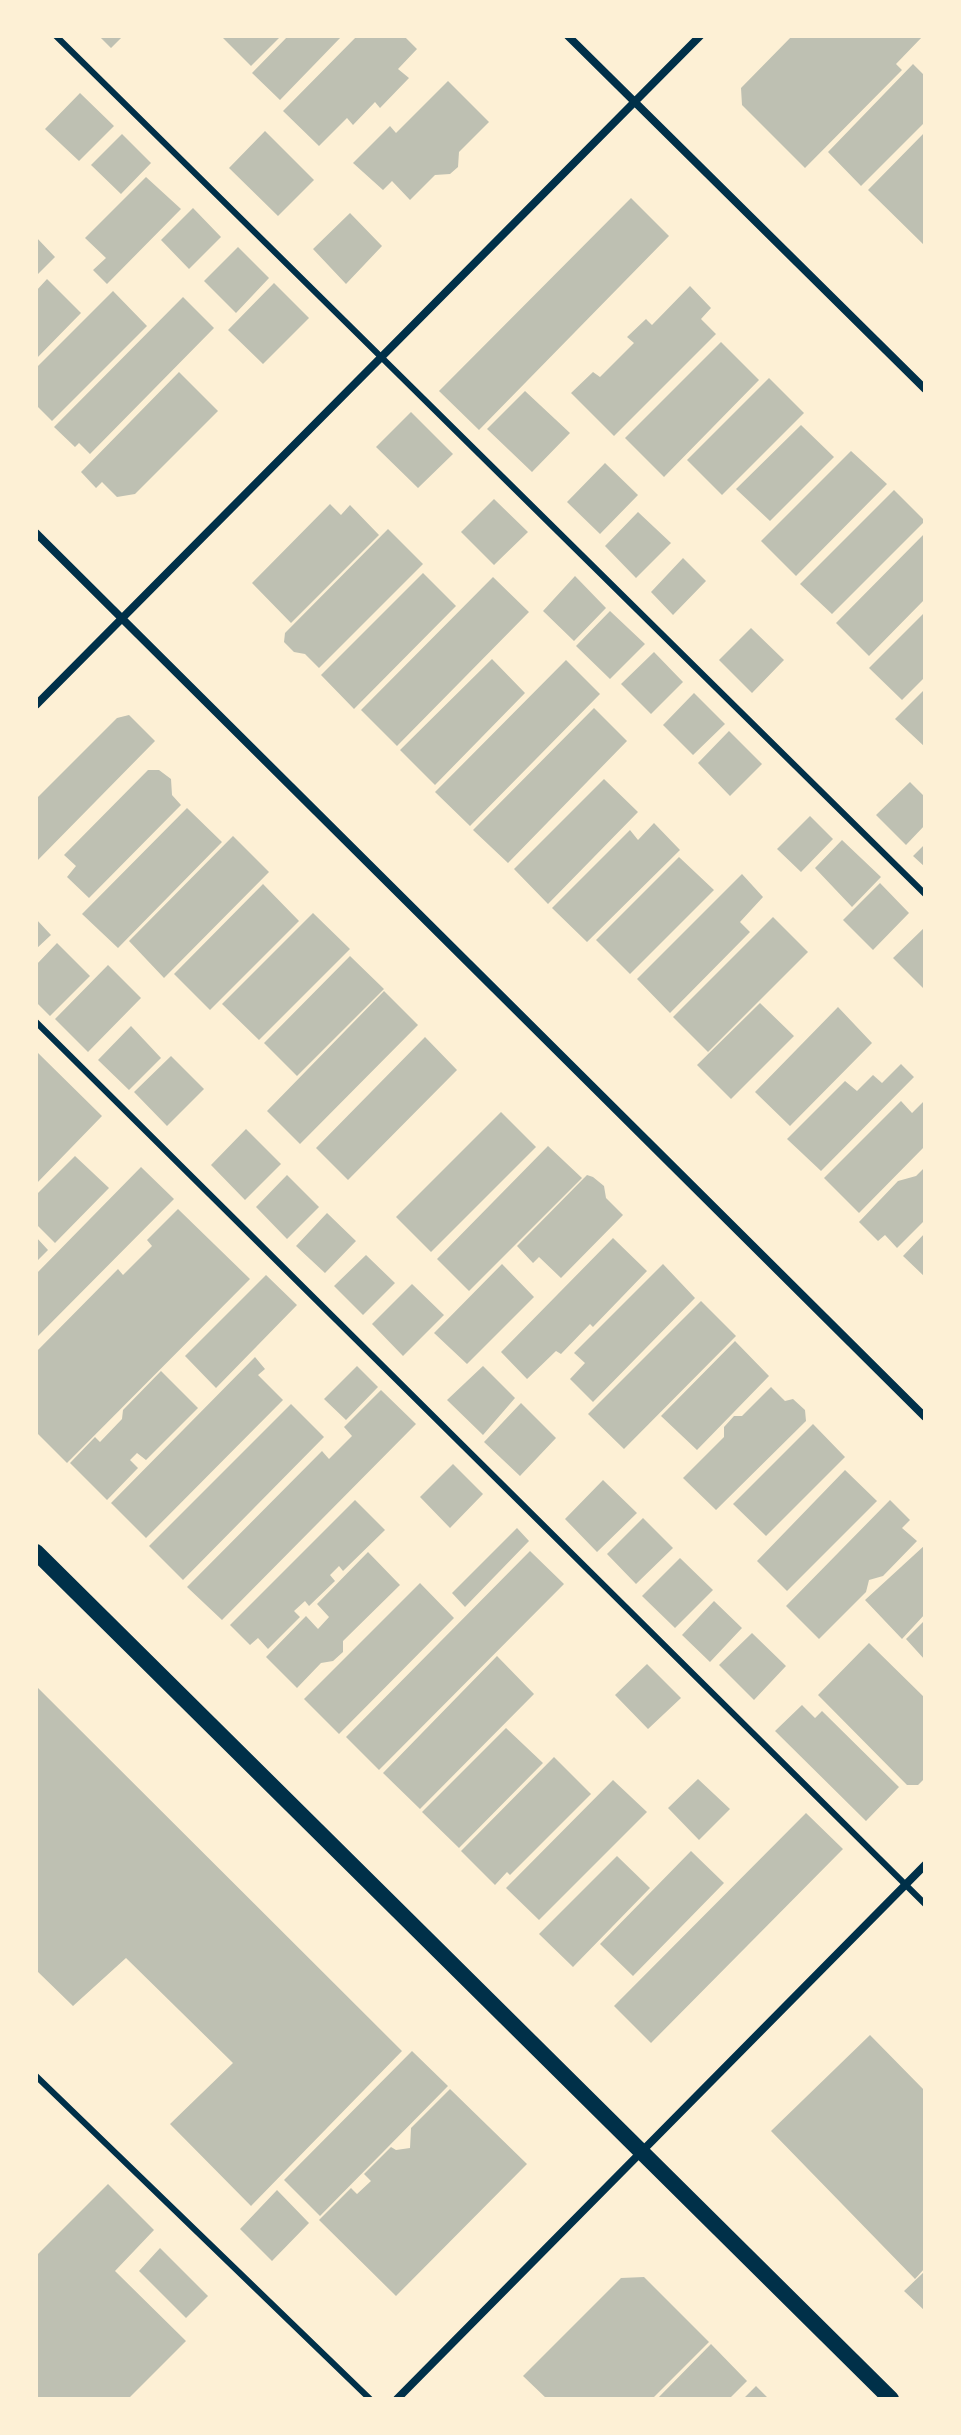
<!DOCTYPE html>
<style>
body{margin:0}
#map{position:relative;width:961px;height:2435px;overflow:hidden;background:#fdf0d5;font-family:"Exo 2",sans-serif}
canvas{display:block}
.frame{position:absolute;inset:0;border:38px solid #fdf0d5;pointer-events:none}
</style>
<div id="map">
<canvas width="961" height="2435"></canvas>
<div class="frame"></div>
</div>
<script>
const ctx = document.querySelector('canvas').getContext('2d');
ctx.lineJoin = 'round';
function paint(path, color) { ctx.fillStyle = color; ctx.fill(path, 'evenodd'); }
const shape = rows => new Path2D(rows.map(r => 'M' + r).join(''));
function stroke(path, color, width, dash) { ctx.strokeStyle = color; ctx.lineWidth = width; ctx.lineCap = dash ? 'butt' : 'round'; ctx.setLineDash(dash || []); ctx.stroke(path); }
paint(shape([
 [99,36,123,36,111,48],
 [221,36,281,36,251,66],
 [288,36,342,36,280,100,252,73],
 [357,36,404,36,417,49,398,69,409,78,380,108,375,102,353,125,347,118,319,146,283,111],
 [792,36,923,36,896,64,902,70,805,168,742,105,741,88],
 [913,64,925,76,925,122,861,186,828,152],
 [448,81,489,122,459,152,458,167,450,174,435,175,410,200,392,181,383,190,353,163,390,126,396,133],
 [80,93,114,126,79,161,45,129],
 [265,131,314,180,278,216,229,168],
 [925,132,925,246,868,190],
 [122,134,151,163,121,194,91,165],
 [146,177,181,209,107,284,93,270,106,258,85,238],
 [631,198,669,236,479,430,439,391],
 [193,208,221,237,189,269,161,240],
 [350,213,382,246,346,284,313,249],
 [36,237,55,257,36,276],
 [238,247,269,278,236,313,204,281],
 [47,279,81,313,36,359,36,291],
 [274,283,309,318,263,364,228,330],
 [690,286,711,308,701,319,716,334,614,436,571,393,593,372,600,377,634,343,627,337,646,319,652,325],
 [113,291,147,326,52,421,36,405,36,368],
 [183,297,214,328,90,454,79,443,75,447,54,427],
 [721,342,759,380,664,477,625,438],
 [179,372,218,411,135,494,117,497,102,482,96,488,81,472],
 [769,378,804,413,722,495,687,460],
 [525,391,570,433,532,472,487,429],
 [411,412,453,454,418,488,376,447],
 [801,425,834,457,770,521,736,489],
 [851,451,887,484,796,576,761,541],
 [605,463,638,495,600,534,567,502],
 [894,490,925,521,832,614,800,584],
 [494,499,528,532,494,565,461,532],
 [330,504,341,515,350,505,379,535,291,623,252,583],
 [638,512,671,543,636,578,605,546],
 [388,529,423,564,319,668,305,654,294,652,284,642,285,633],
 [925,533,925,599,869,656,836,623],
 [683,558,706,581,673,615,651,592],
 [423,573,456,606,354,709,321,675],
 [575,576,606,608,574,641,543,611],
 [493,577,529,612,397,746,361,710],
 [610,611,645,644,610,679,576,646],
 [925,612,925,677,902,700,869,668],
 [751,628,784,660,752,693,719,660],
 [654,652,683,682,651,714,621,684],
 [492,659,525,693,435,785,400,750],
 [566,660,600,694,470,826,435,792],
 [925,689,925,747,895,719],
 [694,693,725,724,693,755,663,725],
 [594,708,627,741,508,863,473,830],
 [129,715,155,741,36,862,36,799,117,718],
 [729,731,762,764,730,796,698,763],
 [148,770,159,770,171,779,172,795,181,805,89,898,67,877,76,866,64,855],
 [604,779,638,812,548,904,514,869],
 [910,782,925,797,925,825,906,845,876,815],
 [187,808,222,842,118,948,82,914],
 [810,816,833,839,801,872,777,849],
 [654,823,680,850,587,942,552,908,630,830,638,840],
 [233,836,269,872,164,978,129,941],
 [842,840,881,877,852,907,815,868],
 [925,844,925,867,913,856],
 [679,857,714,890,630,974,596,940],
 [742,874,763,897,740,922,750,932,670,1013,637,979],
 [880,883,909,913,873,950,843,920],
 [263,884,299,921,210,1010,174,974],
 [313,913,350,949,259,1040,222,1004],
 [773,917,808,952,708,1052,673,1017],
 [36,919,51,935,36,949],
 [925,927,925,990,893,958],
 [57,943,90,976,50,1016,36,1002,36,965],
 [350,956,384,989,297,1076,264,1043],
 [108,965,141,998,88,1052,55,1019],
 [384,991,418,1025,300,1144,267,1111],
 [760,1003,794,1036,731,1099,697,1065],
 [838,1007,872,1043,790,1126,755,1092],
 [131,1026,161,1058,129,1090,98,1060],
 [425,1037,457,1070,348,1180,316,1148],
 [36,1051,102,1116,36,1184],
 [171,1056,204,1089,167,1126,134,1092],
 [901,1064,914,1077,821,1171,787,1139,845,1081,857,1091,873,1075,882,1083],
 [925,1100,925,1146,859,1213,824,1178,901,1101,912,1113],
 [501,1112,536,1147,431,1252,396,1217],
 [246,1129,281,1164,245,1200,211,1165],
 [548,1146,582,1178,469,1291,437,1259],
 [75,1156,109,1188,55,1243,36,1224,36,1195],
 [141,1167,174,1199,36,1338,36,1274],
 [925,1167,925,1220,897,1248,885,1235,878,1241,859,1222,898,1181,916,1176],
 [287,1175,319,1207,287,1239,256,1207],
 [587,1175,593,1177,604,1186,606,1198,623,1215,561,1278,539,1257,533,1263,517,1246],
 [178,1209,250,1279,67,1463,36,1432,36,1352,118,1269,123,1275,152,1246,147,1240],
 [327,1213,356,1241,325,1273,296,1246],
 [925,1233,925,1277,903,1256],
 [36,1237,48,1250,36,1262],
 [613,1238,647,1271,593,1327,590,1324,561,1354,556,1351,527,1379,501,1352],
 [366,1255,395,1283,363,1315,334,1286],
 [502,1264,534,1297,467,1364,434,1333],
 [663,1264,695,1298,593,1402,570,1379,585,1363,574,1353],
 [266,1275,297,1305,216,1388,185,1356],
 [412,1284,444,1315,403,1356,372,1324],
 [701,1301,736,1336,624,1449,588,1414],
 [735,1341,769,1376,697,1450,661,1416],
 [255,1357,265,1369,258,1375,283,1400,146,1538,111,1503],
 [357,1366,378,1387,346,1420,324,1399],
 [483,1366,515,1398,483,1435,447,1400],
 [161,1371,198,1408,146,1460,137,1453,130,1460,138,1468,107,1500,70,1463,95,1437,100,1442,122,1419,123,1410],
 [771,1387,785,1401,793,1399,805,1410,806,1421,716,1510,683,1478,724,1437,724,1427,734,1416,742,1416],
 [381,1390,416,1424,222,1620,187,1587,322,1451,329,1459,352,1436,344,1427],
 [521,1403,556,1438,520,1476,484,1442],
 [291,1404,324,1437,183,1580,149,1546],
 [813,1424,845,1457,766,1536,733,1504],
 [453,1464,483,1494,450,1528,420,1497],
 [845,1470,877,1501,787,1591,757,1561],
 [603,1480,637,1513,597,1552,565,1519],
 [355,1500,385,1530,343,1571,339,1566,330,1575,335,1581,309,1606,305,1601,294,1611,300,1617,268,1649,258,1638,250,1645,230,1625],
 [890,1500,910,1520,902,1528,917,1541,883,1576,869,1580,866,1592,819,1639,786,1606],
 [643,1518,673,1548,636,1584,607,1554],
 [517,1528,529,1541,465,1607,452,1593],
 [925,1545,925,1614,902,1639,865,1600],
 [530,1551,564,1584,379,1770,346,1737],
 [368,1552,400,1585,343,1641,343,1652,333,1661,321,1663,297,1688,266,1657,306,1616,318,1629,329,1617,317,1604],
 [680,1558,713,1590,675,1628,642,1596],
 [420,1583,454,1618,339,1734,304,1699],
 [714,1601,742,1628,710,1662,682,1635],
 [925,1620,925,1660,906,1639],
 [752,1633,786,1666,754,1700,719,1665],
 [869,1643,925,1698,925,1778,918,1785,907,1785,818,1695],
 [497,1656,534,1694,420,1809,383,1773],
 [647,1664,681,1698,648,1729,615,1695],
 [36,1686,402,2051,251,2206,170,2124,233,2063,126,1958,73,2006,36,1970,36,1877,38,1875,36,1872],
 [802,1705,815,1718,822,1711,899,1787,866,1821,775,1731],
 [506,1728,543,1763,459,1848,422,1812],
 [554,1757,591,1794,510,1875,507,1872,495,1885,461,1851],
 [698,1779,730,1809,699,1840,668,1808],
 [613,1780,647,1812,539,1920,506,1888],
 [806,1813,843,1849,651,2043,614,2006],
 [691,1851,724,1883,633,1976,600,1944],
 [617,1856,650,1888,573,1967,539,1934],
 [870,2035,925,2091,925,2268,915,2279,771,2131],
 [412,2051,448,2086,320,2216,284,2180],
 [450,2089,527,2164,396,2296,319,2220,351,2188,357,2194,371,2181,364,2174,391,2147,396,2150,410,2148,411,2128],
 [108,2184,154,2230,115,2271,186,2341,128,2399,36,2399,36,2256],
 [277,2190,309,2223,272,2261,240,2229],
 [160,2248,208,2296,186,2318,139,2271],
 [925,2271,925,2311,904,2291],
 [644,2277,709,2342,652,2399,547,2399,523,2376,621,2278],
 [711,2344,747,2381,729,2399,657,2399],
 [756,2386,769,2399,743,2399]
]), '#bec0b2');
stroke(shape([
 [56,36,925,894],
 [36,1022,925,1904],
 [36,2076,370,2399]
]), '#003049', 6);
stroke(shape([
 [568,36,925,389],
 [36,533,925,1417],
 [36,705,700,36],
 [397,2399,925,1865]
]), '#003049', 8);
stroke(shape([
 [36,1552,891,2399]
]), '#003049', 16);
</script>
